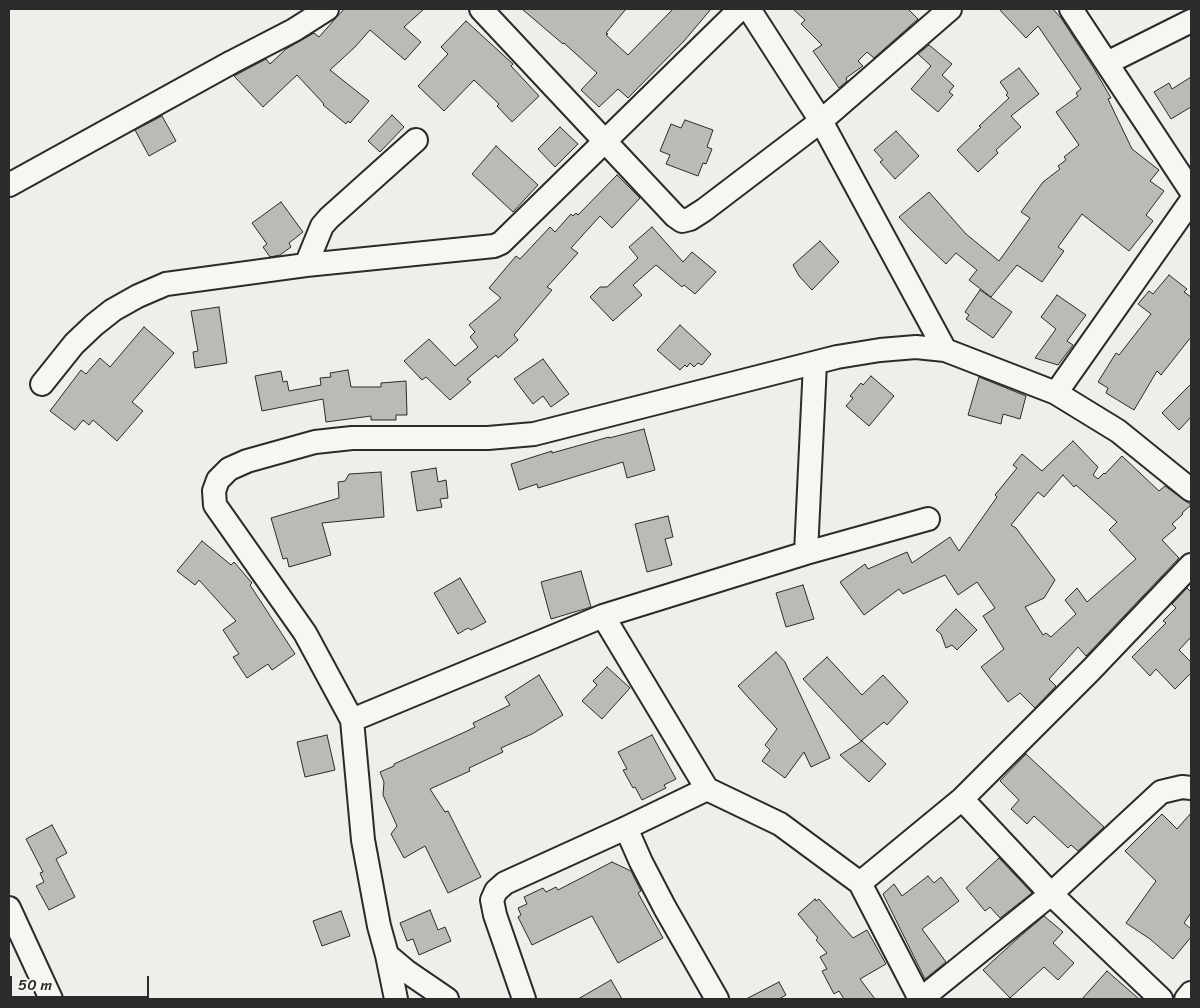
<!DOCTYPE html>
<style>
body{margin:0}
#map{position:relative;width:1200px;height:1008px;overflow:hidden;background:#eeeeea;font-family:Sriracha,sans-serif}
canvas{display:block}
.frame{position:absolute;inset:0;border:10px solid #2b2b2b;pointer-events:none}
.scale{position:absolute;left:10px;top:976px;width:139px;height:22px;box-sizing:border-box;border:2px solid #2b2b2b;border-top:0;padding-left:6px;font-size:15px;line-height:18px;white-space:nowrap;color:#2b2b2b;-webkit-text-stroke:4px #f6f6f2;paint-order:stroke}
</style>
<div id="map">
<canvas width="1200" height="1008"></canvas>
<div class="frame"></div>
<div class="scale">50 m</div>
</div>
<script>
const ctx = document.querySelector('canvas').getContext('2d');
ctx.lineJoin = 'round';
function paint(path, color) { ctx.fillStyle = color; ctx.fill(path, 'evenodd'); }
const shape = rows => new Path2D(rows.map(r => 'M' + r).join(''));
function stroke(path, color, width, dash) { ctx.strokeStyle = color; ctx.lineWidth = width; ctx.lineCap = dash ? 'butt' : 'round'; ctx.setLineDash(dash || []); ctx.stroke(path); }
const building = shape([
 [344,9,424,9,404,27,421,42,405,60,370,30,355,47,330,70,369,101,350,123,348,121,346,124,323,105,324,104,297,75,263,107,234,76,266,59,270,64,286,49,314,33,319,37,344,9],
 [522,9,626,9,606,33,608,34,606,35,628,55,673,9,711,9,684,41,628,98,618,89,599,107,581,90,597,73,564,43,563,44,522,9],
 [793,9,908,9,918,19,874,58,867,52,858,61,863,66,846,78,847,81,839,88,813,51,822,45,801,24,805,20,793,9],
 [999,9,1053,9,1061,18,1093,67,1111,98,1108,99,1132,149,1159,170,1150,181,1164,191,1146,215,1153,221,1129,251,1082,214,1058,247,1064,251,1042,282,1017,265,991,297,969,280,977,270,956,253,946,264,913,232,899,217,929,192,966,234,999,261,1030,218,1021,212,1043,182,1060,169,1058,166,1066,160,1064,157,1079,145,1056,112,1078,96,1076,93,1081,89,1038,26,1026,38,999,9],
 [466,21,513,64,511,66,539,96,512,122,497,106,499,104,474,80,444,111,418,86,448,54,441,47,466,21],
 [929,45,952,64,942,75,954,86,949,92,953,95,938,112,911,89,931,66,918,54,929,45],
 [1019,68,1039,94,1011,116,1021,127,996,150,998,153,978,172,957,150,981,127,979,126,1009,98,1006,95,1008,93,1000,82,1019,68],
 [1191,77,1191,107,1171,119,1154,92,1169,83,1172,89,1191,77],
 [392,115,404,127,380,152,368,141,392,115],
 [162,116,176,141,149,156,135,130,162,116],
 [685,120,713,130,707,147,712,149,706,164,703,163,698,176,666,164,670,155,660,151,671,124,681,128,685,120],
 [560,127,578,144,555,167,538,149,560,127],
 [896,131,919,156,895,179,880,162,883,160,874,150,896,131],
 [496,146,538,185,513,212,472,174,496,146],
 [617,175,640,198,612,228,600,216,571,248,578,253,547,287,552,290,514,335,518,340,498,358,496,355,467,379,471,382,450,400,426,377,422,380,404,361,429,339,455,366,478,347,470,337,475,332,469,325,501,298,489,288,516,256,520,259,550,227,555,232,571,214,573,216,576,213,578,215,617,175],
 [281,202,303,232,289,243,291,247,280,255,270,257,263,247,267,244,252,223,281,202],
 [652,227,683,262,692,252,716,272,695,294,684,285,682,287,656,265,633,285,642,295,613,321,590,297,600,287,607,287,638,258,629,247,652,227],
 [820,241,839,262,812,290,799,276,793,265,820,241],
 [1169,275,1187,289,1184,292,1191,297,1191,337,1161,375,1157,371,1134,410,1106,393,1108,388,1098,382,1116,353,1119,355,1151,314,1138,304,1149,291,1153,294,1169,275],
 [980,290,1012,312,993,338,966,319,969,315,965,312,980,290],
 [1057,295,1086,315,1067,341,1073,345,1058,365,1035,358,1056,329,1041,317,1057,295],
 [219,307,227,363,195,368,193,352,198,351,191,311,219,307],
 [680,325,711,354,702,365,698,363,694,367,690,363,687,367,685,365,680,370,657,350,680,325],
 [144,327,174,353,132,402,143,411,117,441,93,420,89,425,83,420,75,430,50,411,81,370,86,374,100,358,110,367,144,327],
 [543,359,569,394,551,407,543,396,533,404,514,379,543,359],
 [348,370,351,387,381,387,381,383,406,381,407,415,396,415,396,420,371,420,371,416,326,422,323,399,262,411,255,376,281,371,283,382,287,381,289,391,321,385,320,378,331,377,330,373,348,370],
 [871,376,894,396,869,426,846,406,853,398,850,396,861,383,863,385,871,376],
 [979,377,1026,396,1020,419,1003,414,1001,424,968,415,979,377],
 [1191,384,1191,417,1179,430,1162,413,1191,384],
 [644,429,655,470,627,478,623,462,538,488,537,484,519,490,511,464,552,451,552,453,609,437,609,438,644,429],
 [1073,441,1098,467,1093,475,1098,479,1104,473,1105,474,1122,456,1159,491,1165,486,1191,505,1182,513,1183,514,1172,524,1176,528,1162,540,1179,558,1086,656,1078,647,1049,679,1056,686,1035,708,1020,693,1008,702,981,667,1004,649,983,616,995,608,977,582,958,595,945,575,903,594,899,589,864,615,840,582,865,564,868,569,907,552,912,563,950,537,959,551,997,497,995,495,1017,468,1013,465,1022,454,1042,471,1073,441],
 [1063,475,1074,487,1076,485,1117,522,1109,530,1136,559,1087,602,1077,588,1065,600,1076,614,1051,637,1046,633,1043,635,1025,607,1044,598,1055,580,1016,528,1011,525,1038,492,1044,497,1063,475],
 [436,468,438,482,446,480,448,498,440,499,442,507,417,511,411,472,436,468],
 [381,472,384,517,322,523,331,555,289,567,287,558,283,559,271,518,339,498,338,482,345,481,349,474,381,472],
 [668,516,673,537,665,539,672,565,647,572,635,524,668,516],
 [202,541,231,565,234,562,252,583,250,585,295,654,272,670,268,664,247,678,233,657,239,654,223,630,236,621,199,580,195,585,177,571,202,541],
 [581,571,591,607,551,619,541,582,581,571],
 [460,578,486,622,471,630,468,628,458,634,434,593,460,578],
 [803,585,814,619,786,627,776,593,803,585],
 [1187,588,1191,592,1191,637,1179,650,1191,662,1191,673,1175,689,1156,669,1150,676,1132,657,1166,623,1163,621,1176,608,1172,604,1187,588],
 [956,609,977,630,957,650,952,645,946,648,941,634,936,630,956,609],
 [776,652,785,662,830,758,811,767,804,752,785,778,762,761,770,750,765,745,777,729,738,686,776,652],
 [827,657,862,695,883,675,908,702,887,725,884,722,861,741,803,679,827,657],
 [607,667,630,688,602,719,582,701,597,685,593,681,607,667],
 [539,675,563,715,532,734,501,748,503,752,469,768,470,771,430,789,445,812,448,811,481,877,448,893,425,846,404,858,391,834,397,826,383,795,384,782,380,772,394,766,394,764,465,732,475,727,473,723,510,705,505,697,539,675],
 [327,735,335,770,305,777,297,742,327,735],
 [652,735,676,779,664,785,666,788,642,800,635,787,633,788,623,770,627,769,618,752,652,735],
 [862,741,886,764,869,782,840,755,862,741],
 [1026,754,1104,827,1078,851,1071,845,1068,848,1034,816,1027,824,1011,809,1019,800,1000,781,1026,754],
 [1191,813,1191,913,1184,923,1191,929,1191,937,1173,959,1150,939,1126,923,1156,881,1125,851,1162,814,1177,829,1191,813],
 [52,825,67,853,56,859,75,897,49,910,36,886,44,882,40,873,43,872,26,839,52,825],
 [999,858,1032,893,1000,918,990,907,985,911,966,888,999,858],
 [612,862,631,871,641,891,638,893,663,938,618,963,592,916,532,945,518,917,521,915,518,908,527,904,524,897,543,888,546,892,556,887,558,890,612,862],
 [928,876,934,883,941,877,959,901,922,929,946,962,925,979,883,894,894,884,902,896,928,876],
 [815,899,816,901,819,899,853,938,867,930,886,964,860,979,875,999,844,999,839,991,834,994,822,971,827,969,820,957,827,953,816,940,818,938,798,914,815,899],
 [430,910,438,930,445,927,451,941,419,955,413,939,407,941,400,923,430,910],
 [341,911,350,936,322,946,313,921,341,911],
 [1044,916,1063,932,1053,943,1074,963,1058,980,1044,967,1010,998,983,970,1017,939,1044,916],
 [1107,971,1139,999,1082,999,1107,971],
 [611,980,622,999,578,999,611,980],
 [779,982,786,995,779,999,746,999,779,982]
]);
paint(building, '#babab7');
stroke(building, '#2b2b2b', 1);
const minor = shape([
 [481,9,675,216,682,221,690,219,704,210,821,121,950,9],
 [749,9,821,121,945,350],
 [1071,9,1191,191],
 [1107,63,1191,21],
 [9,185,232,62,294,30,327,9],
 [306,265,322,226,329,218,416,140],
 [42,384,74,344,94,325,113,310,138,296,166,284,306,265,494,246,501,243,740,9],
 [1056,393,1191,201],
 [806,553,815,363],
 [603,616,707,789,780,824,860,883,920,999],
 [352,720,603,616,806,553,928,519],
 [962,799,1051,894,1161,999],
 [626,828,641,862,665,908,717,999],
 [860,883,962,799,1091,670,1191,565],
 [9,908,51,999],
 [387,955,396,999],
 [447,999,406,971,387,955,379,926,363,840,352,720,305,633,215,505,214,491,218,480,229,469,247,461,315,442,352,438,488,438,534,434,837,357,880,350,916,347,945,350,1056,393,1118,431,1191,490],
 [524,999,495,915,492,900,496,891,505,883,626,828,707,789],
 [921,999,1051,894,1161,792,1182,787,1191,788],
 [1186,999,1191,993]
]);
stroke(minor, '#2b2b2b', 26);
stroke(minor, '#f6f6f2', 22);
</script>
